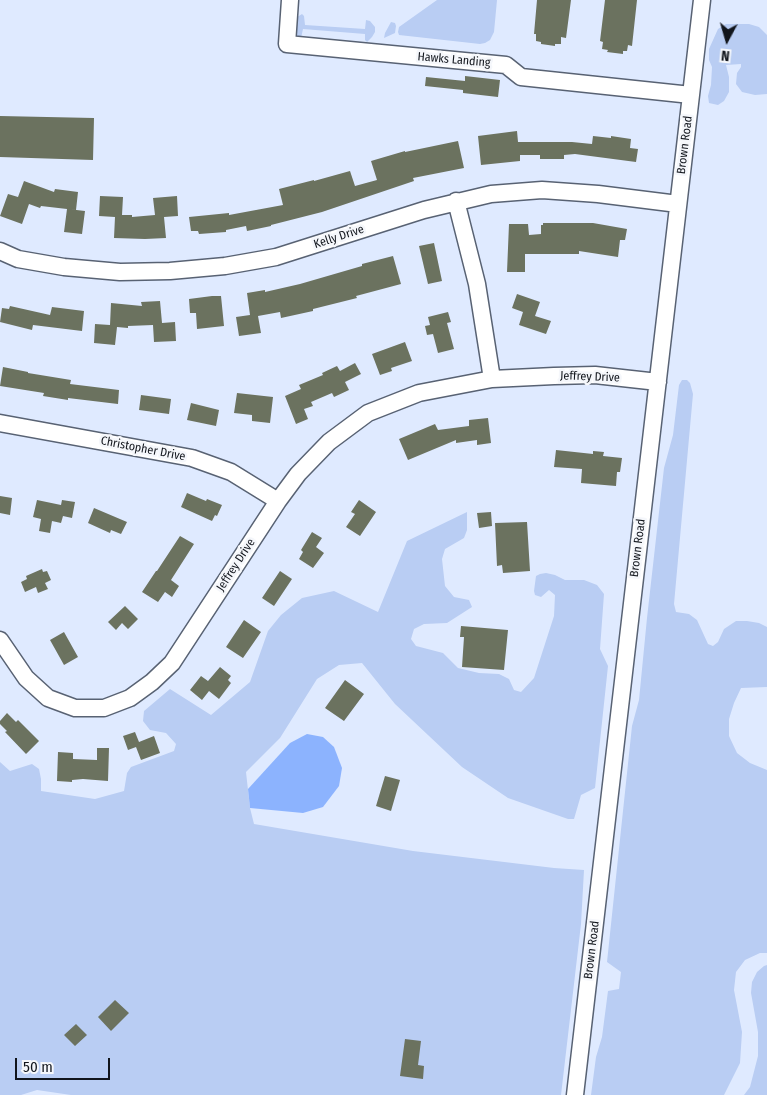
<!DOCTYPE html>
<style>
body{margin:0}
#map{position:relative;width:767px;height:1095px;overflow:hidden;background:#dfeaff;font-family:"Fira Sans Condensed",sans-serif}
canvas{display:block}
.north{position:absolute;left:702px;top:15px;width:50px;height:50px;-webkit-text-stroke:4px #f5f7fb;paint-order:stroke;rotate:186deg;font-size:14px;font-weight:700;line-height:20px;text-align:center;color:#11151c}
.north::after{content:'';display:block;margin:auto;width:18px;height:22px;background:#11151c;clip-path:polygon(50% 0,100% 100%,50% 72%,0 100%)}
.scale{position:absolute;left:15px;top:1058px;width:95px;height:22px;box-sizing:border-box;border:2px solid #11151c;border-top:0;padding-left:6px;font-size:15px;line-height:18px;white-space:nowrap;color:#11151c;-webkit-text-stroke:4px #f5f7fb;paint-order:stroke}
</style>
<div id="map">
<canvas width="767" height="1095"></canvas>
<div class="north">N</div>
<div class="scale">50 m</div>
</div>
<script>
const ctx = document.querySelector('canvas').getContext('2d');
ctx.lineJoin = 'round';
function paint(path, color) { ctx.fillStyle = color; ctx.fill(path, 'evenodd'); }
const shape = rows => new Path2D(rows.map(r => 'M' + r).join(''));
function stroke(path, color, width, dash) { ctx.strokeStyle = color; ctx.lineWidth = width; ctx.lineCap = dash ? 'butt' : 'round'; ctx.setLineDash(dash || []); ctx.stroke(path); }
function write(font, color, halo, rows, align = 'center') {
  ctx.font = font + ' "Fira Sans Condensed",sans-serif'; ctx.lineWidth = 5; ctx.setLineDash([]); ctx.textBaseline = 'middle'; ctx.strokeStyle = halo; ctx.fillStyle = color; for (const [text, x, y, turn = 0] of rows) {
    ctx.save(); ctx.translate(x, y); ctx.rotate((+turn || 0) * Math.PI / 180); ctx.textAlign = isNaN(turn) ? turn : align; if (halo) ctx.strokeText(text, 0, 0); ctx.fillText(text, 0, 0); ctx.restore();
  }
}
paint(shape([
 [437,0,497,0,494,32,490,40,485,43,480,44,399,35,398,32,399,27],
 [302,14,304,16,305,25,365,29,366,20,370,21,375,27,375,32,372,37,367,42,365,40,365,34,303,29,301,38,299,38,295,34,294,19],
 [391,22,395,23,396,26,395,33,384,38,385,33],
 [726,24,749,24,759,27,767,35,767,94,755,95,742,92,736,84,737,73,741,67,741,64,726,65,729,77,729,92,724,101,718,105,709,103,708,96,711,85,712,67,709,60,709,49,718,29],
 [682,380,687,380,690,383,693,394,674,604,676,612,689,614,697,620,708,644,713,646,718,642,724,629,736,621,747,621,759,623,767,627,767,687,741,688,734,703,729,719,729,736,737,753,750,763,767,770,767,953,760,953,745,960,736,972,734,990,742,1032,740,1063,724,1095,591,1095,596,1057,602,1037,608,991,619,989,621,972,607,962,632,726,639,700,647,618,664,468,673,435,679,385],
 [467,512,467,530,464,538,445,549,442,559,445,586,454,597,469,600,472,607,447,623,424,624,414,629,411,639,416,646,443,653,458,668,479,673,499,674,509,679,514,690,521,692,534,678,554,616,555,595,549,590,541,597,535,595,534,591,536,576,540,574,546,573,555,575,565,580,584,580,597,585,604,594,600,649,608,666,595,788,581,795,574,819,568,819,508,798,462,767,395,704,362,663,339,665,317,679,280,738,246,772,250,808,254,824,413,851,554,868,584,870,581,924,561,1095,71,1095,37,1090,21,1095,0,1095,0,762,10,771,32,764,39,769,41,779,41,791,95,799,124,791,127,773,131,767,174,751,176,744,166,733,150,730,143,721,144,711,170,689,211,715,250,682,268,631,281,615,302,598,334,591,378,612,407,541],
 [767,965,767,1095,744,1095,750,1087,758,1056,758,1032,751,993,752,982,757,972,764,966]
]), '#b9cdf3');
paint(shape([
 [307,734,323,737,334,747,342,768,339,786,323,807,303,813,250,808,248,789,290,743]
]), '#8cb3fe');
paint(shape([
 [537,0,571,0,566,38,561,37,561,44,555,44,555,46,541,44,541,42,536,41,536,34,534,34],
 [605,0,637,0,632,46,628,45,627,51,623,51,623,54,607,52,608,50,602,49,603,42,600,41],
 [465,76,500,80,498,97,463,93,463,90,425,86,426,77,465,81],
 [0,116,94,118,93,160,0,157],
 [517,131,518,142,572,142,592,144,593,136,611,138,611,136,631,139,630,148,638,149,636,162,575,154,564,155,564,159,540,159,540,155,520,155,520,161,481,165,478,136],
 [458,141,464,168,413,178,414,181,322,212,271,225,271,226,247,231,246,226,226,230,226,232,199,234,198,231,191,231,189,217,229,213,229,215,283,205,279,189,314,180,314,181,350,171,355,186,377,180,371,161,405,151,405,152],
 [24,181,54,192,55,189,78,192,76,210,68,209,85,211,82,234,64,232,67,209,41,206,40,208,29,204,22,224,0,216,8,194,18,197],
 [100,196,123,197,122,215,132,215,132,217,155,215,153,198,177,196,178,216,164,217,166,238,145,239,114,238,115,217,99,216],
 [543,223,593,223,627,229,625,240,620,240,618,257,579,251,579,254,525,254,525,272,507,272,509,224,528,224,529,235,541,234,541,225,543,225],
 [434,243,442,281,428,284,419,246],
 [393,256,401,284,356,296,357,298,313,309,313,311,281,318,280,312,258,316,261,333,239,336,236,317,250,315,247,293,265,290,265,292,300,284,362,266,362,264],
 [517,294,540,302,535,316,551,321,546,334,519,325,523,312,512,308],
 [212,296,221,296,224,326,197,329,196,313,190,313,189,299],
 [160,301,162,323,175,322,176,341,154,342,153,325,128,326,128,328,117,327,115,345,94,343,95,324,110,325,111,303,142,306,141,302],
 [10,306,50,315,52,307,84,311,82,331,33,325,32,330,0,322,2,308,9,309],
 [448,312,451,322,447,323,454,349,438,353,433,334,427,335,425,326,430,325,428,317],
 [405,342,412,361,391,368,392,371,380,375,372,354],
 [355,363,361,374,345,382,349,390,334,397,332,393,311,402,313,406,304,409,308,419,296,424,285,396,301,389,299,385,323,375,322,373,337,366,340,371],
 [3,367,28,372,28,373,71,380,70,384,119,390,118,404,68,398,68,400,43,396,44,393,0,386],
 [237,393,273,397,270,423,252,421,252,415,234,413],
 [141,395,171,399,169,414,139,410],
 [191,403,219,410,216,426,187,420],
 [488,418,491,443,477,445,477,440,456,443,456,440,408,460,399,439,435,424,438,430,469,426,469,420],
 [556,450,593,454,593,451,604,452,603,456,622,458,620,472,617,472,616,486,581,483,582,469,554,467],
 [187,493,206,501,207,499,222,505,217,516,215,515,212,521,181,507],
 [0,496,12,498,10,515,0,513],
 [37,500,61,505,62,500,75,502,72,518,63,516,61,523,52,521,50,533,39,531,41,519,33,517],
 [359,500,376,512,360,536,346,527,355,514,351,512],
 [94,508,127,522,121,534,111,530,110,533,88,523],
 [491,512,492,526,479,528,477,513],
 [527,522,530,571,503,573,502,565,497,566,495,523],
 [312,532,322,538,316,547,324,553,313,568,299,559,303,552,301,550],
 [180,536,194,544,171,580,179,586,172,597,165,592,158,602,142,592,156,571,157,571],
 [42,569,43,572,47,571,51,580,45,583,48,589,38,593,36,587,25,592,21,582,27,579,26,576],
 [280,571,292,579,274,606,262,598],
 [125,606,138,619,128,629,122,623,116,630,108,622],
 [244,620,261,632,243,658,226,647],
 [461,626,508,630,504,670,462,667,464,637,460,637],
 [64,632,78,657,64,665,50,640],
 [220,667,231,676,228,680,231,683,219,699,209,691,202,700,190,690,201,676,208,681],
 [345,680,364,694,344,721,325,708],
 [7,713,16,722,18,720,39,741,26,754,5,732,7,731,0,724,0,721],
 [135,732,139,742,154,736,160,753,141,760,136,747,128,750,123,736],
 [97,748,109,748,108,781,83,779,72,780,72,782,57,781,58,752,73,753,73,759,97,760],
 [385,776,400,780,391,811,376,806],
 [115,1000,129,1013,111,1031,98,1017],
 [76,1024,87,1035,75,1046,64,1035],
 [405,1039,421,1041,418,1065,424,1066,423,1079,400,1076]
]), '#6b725f');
const minor = shape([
 [290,0,287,44,506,65,521,77,691,95],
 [456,201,477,284,492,379],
 [0,251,18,259,64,267,120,272,170,271,225,266,276,257,424,210,491,194,542,190,598,194,678,204],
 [0,423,192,458,231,472,278,501],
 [0,640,26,678,48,698,75,708,104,708,130,698,152,682,172,663,278,501,298,474,329,442,368,413,419,393,492,379,554,376,595,375,658,382],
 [575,1095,702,0]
]);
stroke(minor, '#586273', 19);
stroke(minor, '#fff', 16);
write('12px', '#11151c', '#f5f7fb', [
 ["Hawks Landing",454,60,5],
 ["Brown Road",685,145,-83],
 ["Kelly Drive",339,237,-18],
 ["Jeffrey Drive",590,377,2],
 ["Christopher Drive",143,449,11],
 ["Brown Road",638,548,-83],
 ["Jeffrey Drive",236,565,-57],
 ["Brown Road",592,950,-83]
]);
</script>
